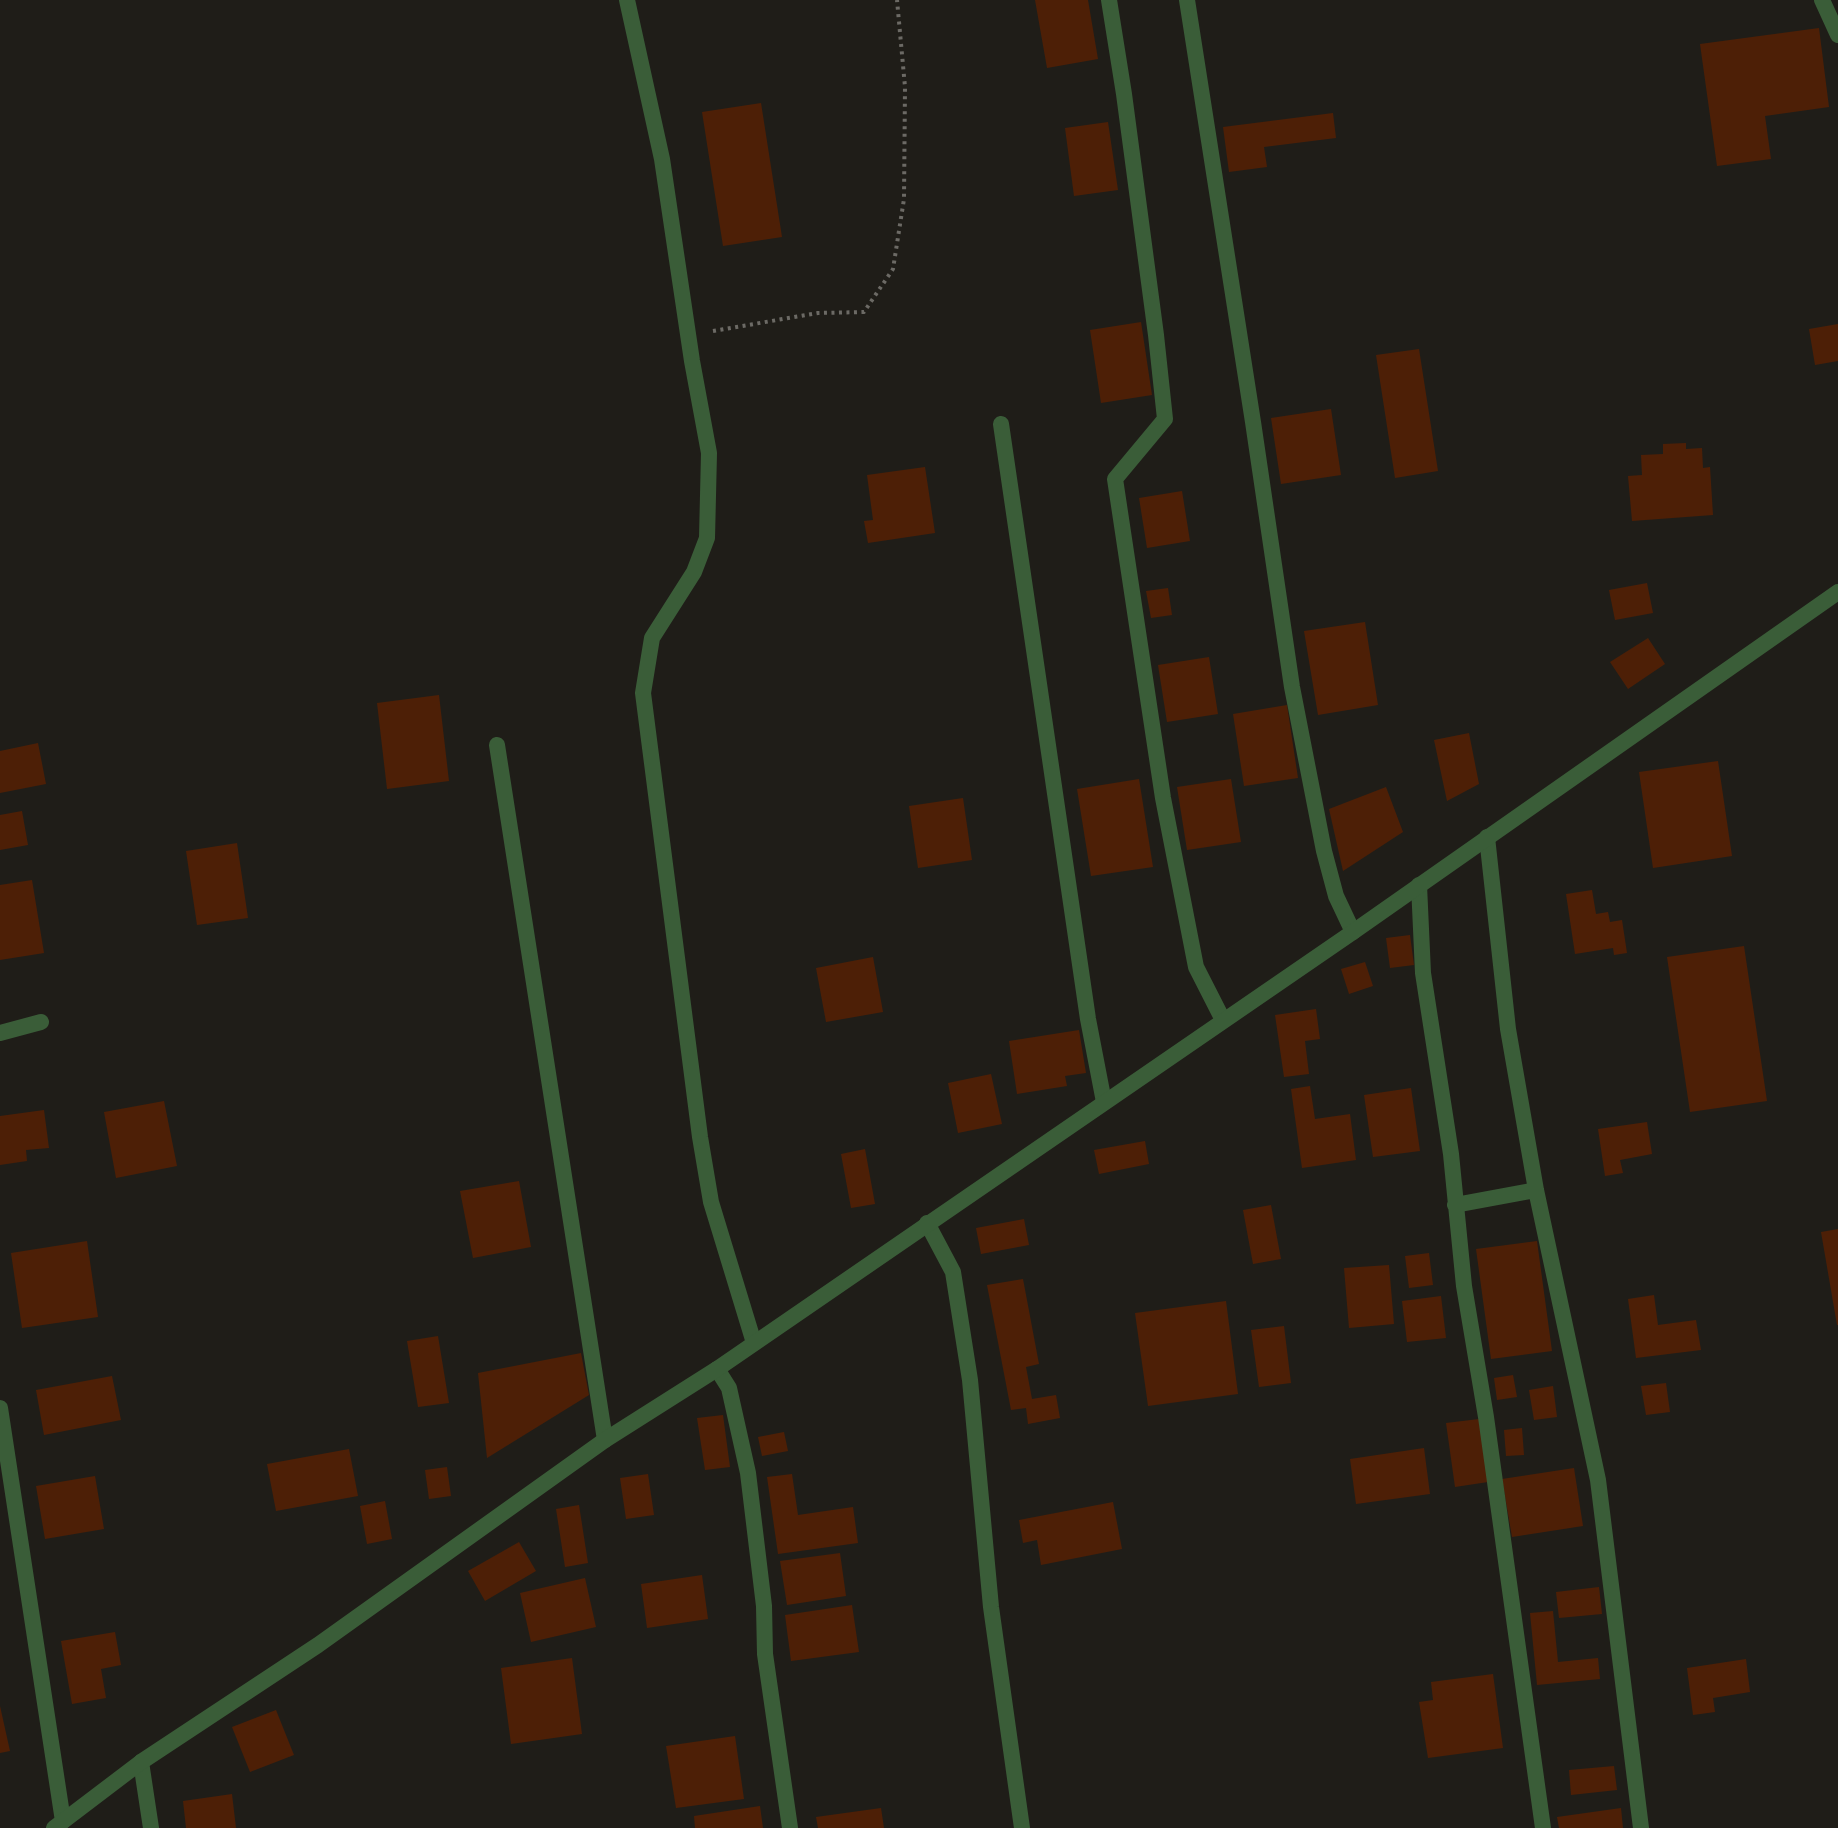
<!DOCTYPE html>
<style>
body{margin:0}
canvas{display:block;background:#1f1d18}
</style>
<canvas width="1838" height="1828"></canvas>
<script>
const ctx = document.querySelector('canvas').getContext('2d');
ctx.lineJoin = 'round';
function paint(path, color) { ctx.fillStyle = color; ctx.fill(path, 'evenodd'); }
const shape = rows => new Path2D(rows.map(r => 'M' + r).join(''));
function stroke(path, color, width, dash) { ctx.strokeStyle = color; ctx.lineWidth = width; ctx.lineCap = dash ? 'butt' : 'round'; ctx.setLineDash(dash || []); ctx.stroke(path); }
paint(shape([
 [1035,0,1088,0,1098,59,1047,68],
 [1819,28,1829,107,1765,116,1771,159,1717,166,1700,44],
 [761,103,782,237,723,246,702,112],
 [1333,113,1336,138,1264,147,1267,167,1229,172,1223,127],
 [1108,122,1118,190,1074,196,1065,128],
 [1141,322,1152,395,1101,403,1090,330],
 [1838,324,1838,361,1815,365,1809,329],
 [1419,349,1438,471,1395,478,1376,355],
 [1331,409,1341,475,1281,484,1271,418],
 [1686,443,1686,449,1702,448,1703,468,1710,467,1713,515,1632,521,1628,476,1642,475,1641,455,1663,454,1663,444],
 [925,467,935,533,868,543,864,521,873,520,867,475],
 [1182,491,1190,541,1147,548,1139,498],
 [1647,583,1653,613,1615,620,1609,590],
 [1168,588,1172,615,1151,618,1146,591],
 [1365,622,1378,705,1318,715,1304,631],
 [1648,638,1665,664,1628,689,1610,662],
 [1209,657,1218,714,1167,722,1158,665],
 [439,695,449,781,387,789,377,703],
 [1287,705,1298,778,1244,786,1233,714],
 [1469,733,1479,784,1447,801,1434,740],
 [38,743,46,784,0,793,0,751],
 [1718,761,1732,856,1653,868,1639,772],
 [1139,779,1153,867,1091,876,1077,789],
 [1231,779,1241,842,1187,850,1177,787],
 [1386,787,1403,832,1343,871,1329,809],
 [963,798,972,860,918,868,909,806],
 [22,811,28,845,0,850,0,815],
 [237,843,248,918,197,925,186,851],
 [32,880,44,953,0,960,0,885],
 [1592,890,1596,914,1608,912,1610,922,1622,920,1627,953,1614,955,1613,948,1575,954,1566,894],
 [1410,935,1414,965,1390,968,1386,938],
 [1744,946,1767,1101,1690,1112,1667,957],
 [873,957,883,1012,826,1022,816,968],
 [1365,962,1373,986,1349,994,1341,969],
 [1316,1009,1320,1039,1305,1041,1309,1074,1284,1077,1275,1015],
 [1079,1030,1086,1073,1065,1076,1067,1086,1017,1094,1009,1041],
 [991,1074,1002,1124,958,1133,948,1083],
 [1310,1086,1315,1119,1350,1114,1356,1160,1302,1168,1291,1089],
 [1411,1088,1420,1151,1373,1157,1364,1095],
 [164,1101,177,1166,116,1178,104,1112],
 [44,1110,49,1148,26,1150,27,1161,0,1165,0,1116],
 [1647,1122,1652,1154,1620,1160,1623,1173,1605,1176,1598,1129],
 [1145,1141,1149,1164,1099,1174,1094,1150],
 [865,1149,875,1204,851,1208,841,1154],
 [519,1181,531,1247,473,1258,460,1191],
 [1271,1205,1281,1259,1253,1264,1243,1210],
 [1024,1219,1029,1245,981,1254,976,1228],
 [1838,1229,1838,1325,1837,1325,1821,1232],
 [87,1241,98,1317,22,1328,11,1253],
 [1537,1241,1552,1351,1491,1359,1476,1249],
 [1429,1253,1433,1285,1409,1288,1405,1256],
 [1389,1265,1394,1324,1349,1328,1344,1268],
 [1023,1279,1039,1364,1026,1367,1032,1399,1056,1395,1060,1418,1028,1424,1026,1408,1011,1410,987,1285],
 [1654,1295,1658,1325,1696,1320,1701,1350,1636,1358,1628,1299],
 [1441,1296,1446,1338,1407,1342,1402,1301],
 [1226,1301,1238,1394,1148,1406,1135,1313],
 [1284,1326,1291,1383,1259,1387,1251,1330],
 [438,1336,449,1403,418,1407,407,1341],
 [581,1353,589,1395,487,1458,478,1373],
 [1513,1375,1517,1397,1497,1400,1494,1378],
 [112,1376,121,1420,44,1435,36,1390],
 [1666,1383,1670,1412,1646,1415,1641,1386],
 [1553,1386,1557,1417,1534,1420,1529,1390],
 [723,1415,730,1467,705,1470,697,1418],
 [1479,1419,1488,1482,1455,1487,1446,1423],
 [1522,1428,1524,1455,1506,1456,1504,1430],
 [784,1432,788,1451,762,1456,758,1437],
 [1424,1448,1430,1494,1356,1504,1350,1459],
 [349,1449,358,1496,276,1511,267,1464],
 [447,1467,451,1496,429,1499,425,1470],
 [1574,1468,1583,1526,1512,1537,1502,1479],
 [648,1474,654,1515,626,1519,620,1478],
 [792,1474,798,1515,853,1507,858,1543,778,1554,767,1477],
 [95,1476,104,1529,45,1539,36,1486],
 [385,1501,392,1539,367,1544,360,1506],
 [1113,1502,1122,1549,1041,1565,1037,1540,1023,1543,1019,1520],
 [579,1505,588,1563,565,1567,556,1509],
 [519,1542,536,1571,485,1601,468,1571],
 [840,1553,846,1596,787,1605,780,1561],
 [702,1575,708,1619,647,1628,641,1584],
 [585,1578,596,1627,531,1642,520,1593],
 [1599,1587,1602,1614,1559,1618,1556,1592],
 [852,1605,859,1652,791,1661,785,1615],
 [1553,1611,1558,1662,1598,1658,1600,1679,1537,1685,1530,1613],
 [115,1632,121,1665,101,1669,106,1698,72,1704,61,1641],
 [572,1658,582,1734,511,1744,501,1668],
 [1746,1659,1750,1692,1713,1698,1715,1712,1693,1715,1687,1668],
 [1493,1674,1503,1748,1428,1758,1419,1702,1433,1700,1431,1682],
 [0,1706,10,1751,0,1753],
 [276,1710,294,1755,250,1772,232,1727],
 [735,1736,744,1799,676,1808,666,1746],
 [1614,1766,1617,1790,1571,1795,1569,1770],
 [232,1794,236,1828,186,1828,183,1801],
 [760,1806,763,1828,695,1828,694,1816],
 [881,1808,884,1828,818,1828,816,1817],
 [1621,1808,1623,1828,1559,1828,1557,1817]
]), '#4d1f06');
stroke(shape([
 [713,331,818,313,864,312,893,269,904,199,905,87,897,0]
]), '#6c6a65', 4, [3, 4.5]);
stroke(shape([
 [627,0,662,159,692,361,709,453,707,538,694,572,652,638,643,693,700,1137,711,1202,754,1343],
 [1109,0,1124,94,1156,335,1165,419,1115,479,1163,798,1196,967,1223,1020],
 [1187,0,1253,422,1292,687,1324,851,1336,896,1353,932],
 [1001,424,1088,1019,1104,1102],
 [497,745,605,1440],
 [1487,837,1508,1029,1536,1190,1598,1480,1641,1828],
 [1419,885,1423,973,1451,1154,1464,1286,1486,1417,1543,1828],
 [0,1033,41,1022],
 [1455,1205,1536,1190],
 [927,1223,953,1272,970,1380,991,1607,1022,1828],
 [717,1369,729,1388,748,1473,764,1606,765,1654,790,1828],
 [0,1408,63,1821],
 [141,1762,151,1828]
]), '#3a5d38', 16);
stroke(shape([
 [1822,0,1838,35],
 [54,1828,141,1762,318,1645,605,1440,717,1369,1353,932,1838,592]
]), '#3a5d38', 16);
</script>
